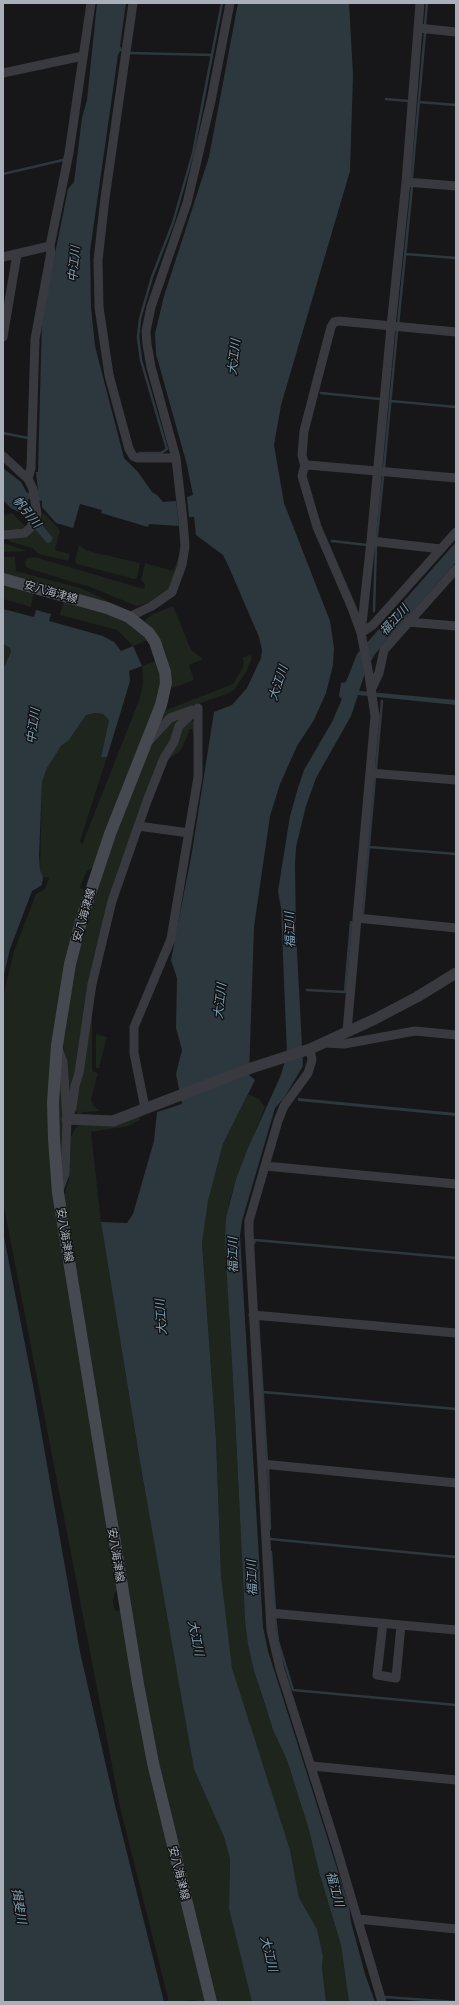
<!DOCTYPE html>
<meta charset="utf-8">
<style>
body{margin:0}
#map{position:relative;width:459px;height:2005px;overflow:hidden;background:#171719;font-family:Ubuntu,sans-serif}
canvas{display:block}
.frame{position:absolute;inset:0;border:4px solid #a9b0ba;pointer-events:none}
</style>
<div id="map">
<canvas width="459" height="2005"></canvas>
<div class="frame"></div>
</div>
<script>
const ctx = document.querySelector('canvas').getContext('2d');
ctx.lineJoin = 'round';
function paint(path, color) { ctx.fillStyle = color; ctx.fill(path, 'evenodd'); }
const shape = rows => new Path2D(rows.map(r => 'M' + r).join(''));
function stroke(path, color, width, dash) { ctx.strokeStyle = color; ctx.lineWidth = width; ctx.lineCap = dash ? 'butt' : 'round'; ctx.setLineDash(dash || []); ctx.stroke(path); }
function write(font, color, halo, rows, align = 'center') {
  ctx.font = font + ' Ubuntu,"Noto Sans JP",sans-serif'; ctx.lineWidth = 3; ctx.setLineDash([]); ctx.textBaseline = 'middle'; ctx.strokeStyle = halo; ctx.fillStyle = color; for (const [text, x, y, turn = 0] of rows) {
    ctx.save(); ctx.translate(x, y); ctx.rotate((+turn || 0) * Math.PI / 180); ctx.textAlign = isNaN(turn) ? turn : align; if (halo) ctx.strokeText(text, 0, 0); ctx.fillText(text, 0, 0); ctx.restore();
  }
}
paint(shape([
 [12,513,25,526,24,530,3,532,3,515],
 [44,513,60,530,55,550,70,554,68,561,39,554,32,548,11,542,7,539,35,529,47,543,53,538,38,520],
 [3,543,27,551,3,552],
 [79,545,88,551,140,563,137,578,134,579,77,564,75,561],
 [180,554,182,555,169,590,151,602,137,606,90,587,30,569,26,567,25,562,28,558,35,557,144,589,145,584,141,580,145,563,173,571],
 [3,557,15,557,16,571,83,589,122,608,3,574],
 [3,584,34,591,31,607,3,599],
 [64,600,125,619,148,640,133,646,117,630,60,615],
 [173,606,191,650,203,659,189,665,194,680,173,688,170,687,169,665,164,648,159,638,145,622,147,618,153,614],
 [3,644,10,648,11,652,3,669],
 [250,655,252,658,246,672,234,690,227,694,172,713,159,723,166,710,233,684,242,669,244,662,242,658],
 [158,660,161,690,95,866,87,871,80,887,86,891,50,1101,117,1590,114,1594,113,1602,115,1611,121,1610,206,2002,196,2002,196,2000,169,2002,120,1807,3,1202,3,996,14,951,36,894,45,889,49,878,43,877,40,870,42,782,47,767,61,746,69,740,86,715,95,713,103,714,109,720,101,756,107,757,80,841,82,845,140,698,143,683,142,666],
 [185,716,110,901,78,1073,74,1073,71,1106,66,1060,62,1039,75,963,95,889,149,749,170,723,177,718],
 [190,719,194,722,195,739,192,729,190,729,181,750,170,758,164,766,181,728],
 [92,1002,92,1071,98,1073,91,1099,93,1105,100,1111,83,1112,79,1115,76,1112,77,1087],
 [96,1034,107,1037,99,1068,96,1068],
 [61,1065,63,1104,62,1177,57,1101],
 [248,1094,259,1099,265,1107,236,1179,229,1203,225,1238,235,1415,245,1620,254,1671,273,1730,287,1760,309,1830,319,1872,341,1945,349,2002,326,2002,322,1968,323,1956,317,1929,299,1899,290,1850,238,1692,232,1668,225,1617,221,1576,216,1439,202,1243,208,1201,223,1144],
 [139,1114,140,1120,128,1126,91,1132,101,1222,140,1462,194,1768,224,1837,230,1859,229,1909,252,2002,215,2002,157,1762,141,1681,63,1199,69,1180,71,1137,76,1127,82,1124]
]), '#1d251d');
paint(shape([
 [97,3,126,3,120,46,123,51,120,51,118,55,90,251,91,308,95,346,124,458,138,472,152,492,157,495,163,502,176,501,179,526,149,524,148,527,101,513,102,510,80,504,73,528,56,523,42,507,42,501,37,500,35,491,38,490,36,472,38,472,42,319,68,189,74,182,82,118,87,100],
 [238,3,349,3,353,75,350,171,281,405,274,445,284,503,330,621,334,648,333,665,326,693,314,720,297,746,280,784,270,816,254,927,249,1075,255,1080,223,1144,208,1201,202,1243,216,1439,221,1576,232,1668,290,1850,299,1898,317,1929,323,1956,322,1968,326,2002,252,2002,229,1909,230,1859,224,1837,194,1769,140,1462,101,1222,127,1223,133,1214,154,1141,157,1112,182,1104,176,1074,182,1050,176,1028,177,978,171,960,192,852,214,712,232,705,247,688,261,658,262,650,259,637,228,565,223,555,196,535,194,517,189,517,187,497,193,495,187,465,156,354,155,334,164,296,209,157],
 [3,468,21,482,27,493,31,492,32,499,28,499,30,510,53,538,51,542,47,543,21,513,11,508,3,500],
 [456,542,456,562,375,654,366,670,359,691,456,700,456,705,358,695,351,716,316,778,306,806,296,847,295,864,296,932,303,1066,284,1098,275,1108,242,1221,240,1235,263,1627,268,1651,349,1906,351,1922,365,1974,375,2002,349,2002,341,1945,319,1872,309,1830,287,1760,273,1730,263,1698,254,1671,248,1644,245,1620,235,1415,227,1278,225,1238,226,1218,236,1179,248,1148,281,1075,287,1054,281,908,278,891,290,816,298,788,304,770,332,722,342,699,339,696,341,683,346,682,357,654],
 [3,609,34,617,36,610,51,614,49,621,103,636,114,642,121,651,133,646,142,666,129,671,130,681,107,757,101,757,109,720,103,714,95,713,86,715,69,740,61,746,47,768,42,782,39,856,40,870,43,877,42,885,32,891,10,949,3,979,3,669,11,652,10,648,3,644],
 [298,1098,456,1113,456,1116,298,1101],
 [3,1232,33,1385,80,1652,115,1805,164,2002,3,2002]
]), '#2d383e');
stroke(shape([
 [425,25,427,3],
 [130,53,212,55],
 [386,99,408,101],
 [419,102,456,105],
 [3,174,63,160],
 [412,177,425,33],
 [406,254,456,258],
 [398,324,412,187],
 [321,393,380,399],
 [391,401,456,407],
 [3,433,28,438],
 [139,453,161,453,167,449,141,360,138,337,140,319,152,277,173,223,193,153,222,3],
 [384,468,397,331],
 [332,541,367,545],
 [374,611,376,545,383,477],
 [376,769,382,701],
 [369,847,456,854],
 [363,913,375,777],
 [307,990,345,992,351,922],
 [254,1243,255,1240,456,1258],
 [258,1319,267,1462],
 [263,1392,456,1409],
 [268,1468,270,1529],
 [270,1539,456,1557],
 [271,1552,275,1610],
 [275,1616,278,1641,293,1690,456,1705],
 [385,1997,456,2002]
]), '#2d383e', 2.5);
stroke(shape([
 [133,3,105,198,98,260,99,307,109,375,129,449,133,456,137,458,176,458],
 [418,28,456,32],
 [3,73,83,56],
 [406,182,456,186],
 [3,257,50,246],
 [3,337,17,254],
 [3,456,28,479,33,489,37,514,31,527,25,533,3,535],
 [308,465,304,463,302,455,304,431,331,327,334,322,339,321,456,332],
 [456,478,308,465,304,468,302,476,317,527,352,608,361,633,373,625,456,532],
 [28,479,31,468,35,339,51,252,50,246,69,153,91,3],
 [371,541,441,549],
 [129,617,152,606,172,592,182,565,185,546,183,521,176,458,151,367,147,344,146,331,151,307,187,203,211,101,230,3],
 [408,622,456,626],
 [372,688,379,673,384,650,456,569],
 [150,740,170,718,192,710],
 [370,773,456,780],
 [138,826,189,833],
 [357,918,456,928],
 [347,1031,375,716,369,675,361,633,371,541,391,327,406,182,420,3],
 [323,1043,344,1044,415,1031,456,1035],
 [58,1048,63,1062,67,1119,65,1174,59,1190],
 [310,1049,312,1060,308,1073,284,1106,278,1121,249,1221,249,1232,270,1613,271,1630,280,1669,336,1846,382,2002],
 [145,1108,134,1053,134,1027,171,939,198,777,198,708],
 [67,1119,72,1108,75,1086,79,1073,92,984,112,901,147,801,164,758,174,742,179,726,198,708],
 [265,1166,456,1184],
 [253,1315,456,1333],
 [262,1464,456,1483],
 [270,1613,456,1630],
 [383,1623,377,1675,396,1678,401,1625],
 [312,1766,456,1780],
 [358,1919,456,1929]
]), '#383a3f', 9);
stroke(shape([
 [67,1119,113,1121,251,1068,310,1049,375,1019,417,997,456,973]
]), '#383a3f', 11);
stroke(shape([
 [3,579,107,608,129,617,149,633,155,642,165,672,166,683,161,705,110,834,82,918,70,964,57,1045,53,1102,54,1139,58,1193,138,1684,153,1763,211,2002]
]), '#46494f', 12);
write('11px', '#a9b0ba', '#121214', [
 ["安八海津線",51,592,16],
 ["安八海津線",84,915,-74],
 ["安八海津線",65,1235,81],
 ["安八海津線",116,1555,81],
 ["安八海津線",179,1873,76]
]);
write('italic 12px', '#7fa2b5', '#121214', [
 ["中江川",74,264,-85],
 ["大江川",234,357,-84],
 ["帆引川",27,512,50],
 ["福江川",394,620,-48],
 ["大江川",278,683,-72],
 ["中江川",33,726,-83],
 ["福江川",290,930,-92],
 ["大江川",220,1001,-84],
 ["福江川",233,1255,-91],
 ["大江川",161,1317,-94],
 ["福江川",252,1578,-92],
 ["大江川",196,1638,78],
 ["福江川",335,1889,75],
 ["揖斐川",19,1906,80],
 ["大江川",269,1954,76]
]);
</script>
